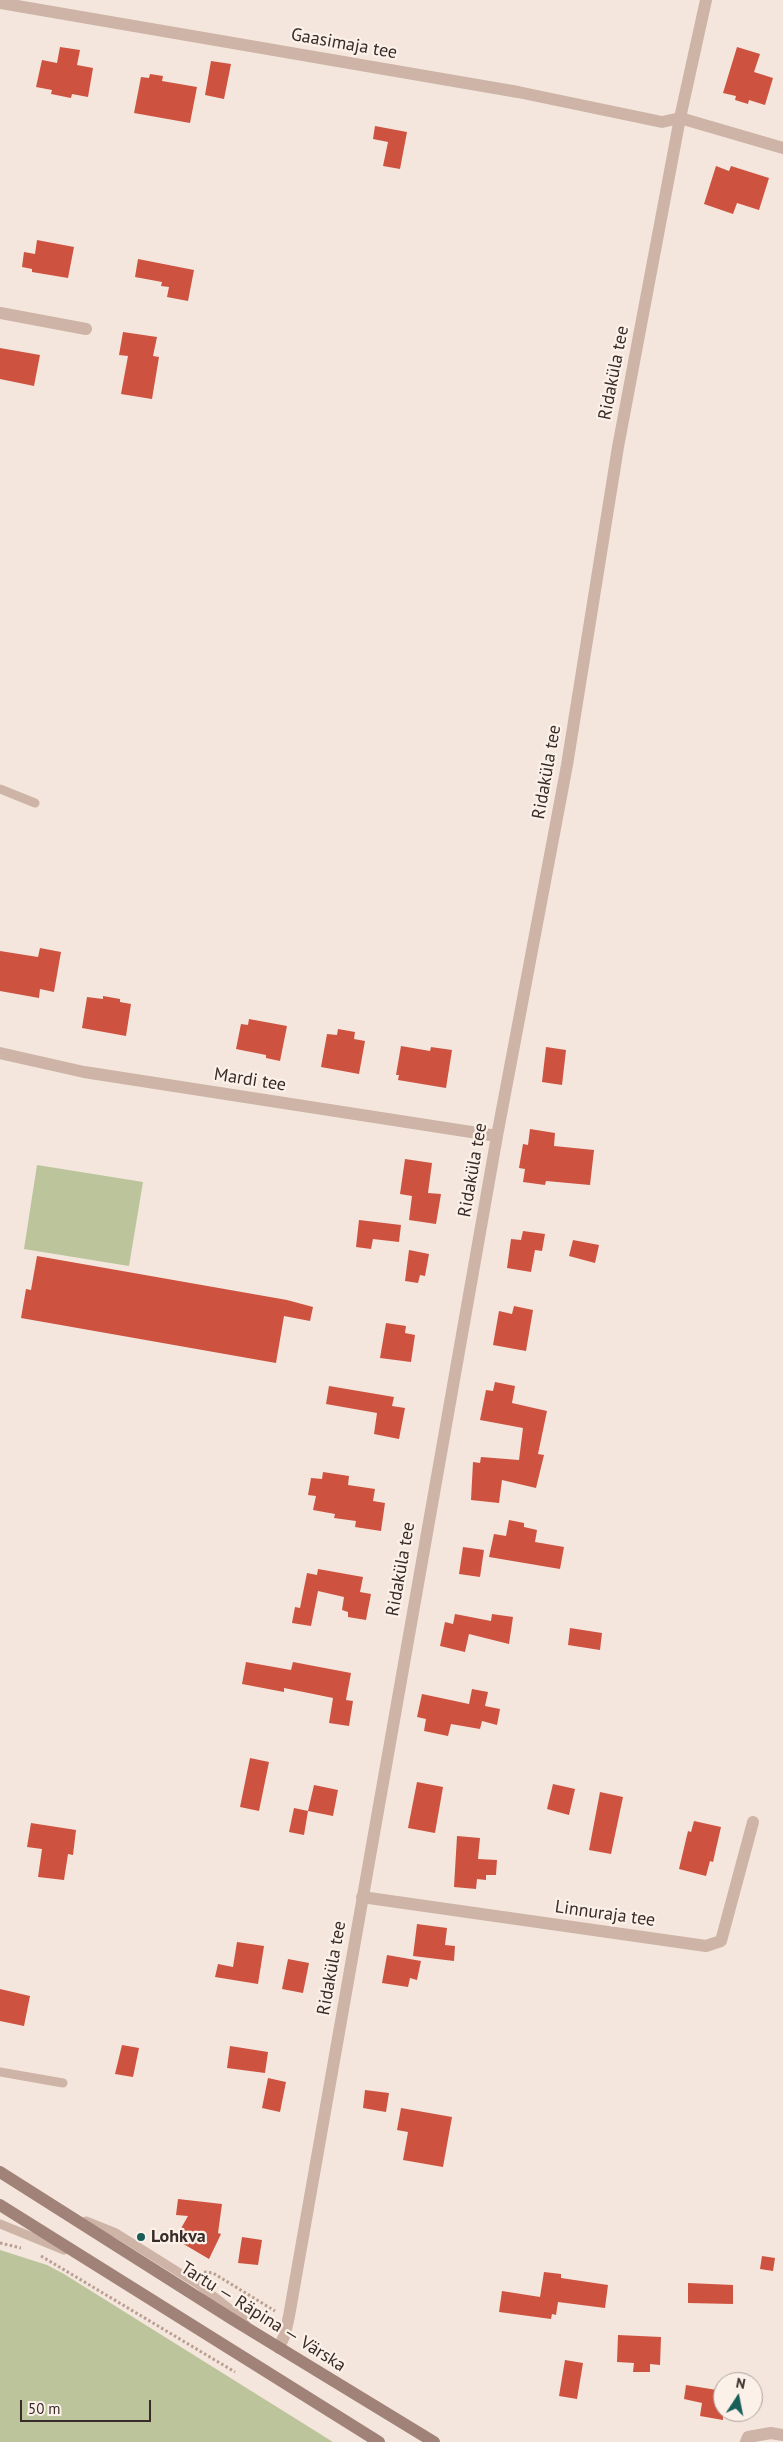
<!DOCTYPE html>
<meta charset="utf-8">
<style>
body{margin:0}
#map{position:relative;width:783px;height:2442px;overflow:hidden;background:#f4e6dc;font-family:"PT Sans",sans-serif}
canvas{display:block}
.north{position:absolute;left:713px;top:2372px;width:50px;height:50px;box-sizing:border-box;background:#fbf1e9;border:1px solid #ada29c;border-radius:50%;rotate:11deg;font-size:14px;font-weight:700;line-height:20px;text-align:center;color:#392b28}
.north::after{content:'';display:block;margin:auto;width:18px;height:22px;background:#1a5e5a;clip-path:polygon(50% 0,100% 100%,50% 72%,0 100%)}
.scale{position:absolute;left:20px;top:2400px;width:131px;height:22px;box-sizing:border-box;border:2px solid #392b28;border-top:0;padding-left:6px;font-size:15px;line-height:18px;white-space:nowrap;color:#392b28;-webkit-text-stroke:4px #fbf1e9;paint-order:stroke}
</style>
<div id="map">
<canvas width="783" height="2442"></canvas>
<div class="north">N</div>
<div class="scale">50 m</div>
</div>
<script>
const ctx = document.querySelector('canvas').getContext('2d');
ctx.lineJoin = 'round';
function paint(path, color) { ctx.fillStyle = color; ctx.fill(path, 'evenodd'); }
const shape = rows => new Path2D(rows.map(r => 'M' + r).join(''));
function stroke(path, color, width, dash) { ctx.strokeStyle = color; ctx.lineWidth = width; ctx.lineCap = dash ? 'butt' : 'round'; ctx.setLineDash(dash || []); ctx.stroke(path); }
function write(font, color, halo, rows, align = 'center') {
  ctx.font = font + ' "PT Sans",sans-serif'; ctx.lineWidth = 4.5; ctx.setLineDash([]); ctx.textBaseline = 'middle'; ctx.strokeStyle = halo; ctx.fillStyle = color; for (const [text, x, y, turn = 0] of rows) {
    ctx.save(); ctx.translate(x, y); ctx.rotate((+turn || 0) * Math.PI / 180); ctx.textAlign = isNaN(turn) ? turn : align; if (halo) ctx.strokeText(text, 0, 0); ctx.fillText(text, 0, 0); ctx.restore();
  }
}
paint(shape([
 [37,1165,143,1182,129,1266,24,1249],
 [0,2250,47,2265,64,2274,333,2442,0,2442]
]), '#bbc49b');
paint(shape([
 [60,47,80,50,77,65,93,68,88,97,72,94,71,98,51,94,52,90,36,87,42,60,57,63],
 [737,47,760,54,754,72,773,78,765,105,749,100,748,104,735,100,736,96,723,93],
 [211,61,231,64,224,99,205,95],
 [150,74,163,76,162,81,197,87,190,123,134,113,141,77,149,78],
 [375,126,407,132,400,169,383,166,388,142,373,139],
 [716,166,729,171,731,166,769,178,759,210,737,203,733,214,704,204],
 [37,240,74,247,68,278,32,272,32,269,22,267,24,252,35,254],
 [138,259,194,270,188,301,167,297,169,287,161,286,162,282,135,277],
 [123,332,157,337,153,356,159,357,152,399,121,394,128,356,119,355],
 [0,348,40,355,34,386,0,379],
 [40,948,61,952,54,992,40,989,39,998,0,991,0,951,38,957],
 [103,996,120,999,120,1002,131,1004,126,1036,82,1028,87,997,103,999],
 [249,1019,287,1026,280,1061,266,1058,266,1055,236,1049,241,1024,248,1025],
 [338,1029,355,1032,354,1039,365,1041,359,1074,321,1067,327,1034,337,1035],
 [401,1046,430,1051,431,1047,452,1050,446,1088,398,1080,399,1075,396,1075],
 [546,1047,566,1050,562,1085,542,1082],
 [530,1129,555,1133,554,1146,594,1150,590,1185,546,1181,545,1185,523,1182,525,1169,519,1168,523,1144,528,1145],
 [405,1159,432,1163,428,1193,441,1194,436,1224,409,1220,412,1196,400,1194],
 [359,1220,401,1225,399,1242,373,1239,371,1249,356,1247],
 [523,1231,545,1234,542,1251,535,1250,531,1272,507,1268,511,1239,521,1240],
 [573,1240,599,1245,595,1263,569,1256],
 [409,1250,429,1254,425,1276,420,1275,418,1283,405,1281],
 [37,1256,287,1300,313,1307,310,1321,284,1316,276,1363,21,1318,26,1289,31,1290],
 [514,1306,533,1310,526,1351,493,1345,499,1311,512,1314],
 [386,1323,406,1326,405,1333,415,1335,411,1362,380,1358],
 [495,1382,515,1386,512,1403,547,1411,538,1454,544,1455,536,1488,502,1480,499,1503,471,1500,473,1462,480,1463,481,1457,519,1460,523,1428,480,1420,486,1390,493,1391],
 [329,1386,394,1397,392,1406,405,1408,399,1439,374,1434,377,1413,326,1404],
 [323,1472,349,1476,348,1485,375,1489,373,1501,385,1503,381,1531,355,1527,356,1521,334,1518,335,1514,313,1510,316,1496,308,1495,311,1478,322,1479],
 [509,1520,524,1523,524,1527,537,1530,535,1542,564,1547,560,1569,489,1557,494,1534,506,1536],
 [463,1547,484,1550,480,1577,459,1574],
 [318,1569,363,1577,360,1592,371,1594,366,1620,348,1617,348,1612,342,1610,344,1597,318,1591,311,1626,292,1623,295,1607,300,1608,307,1573,317,1575],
 [455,1614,491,1621,492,1614,513,1617,509,1644,469,1634,465,1652,440,1646,445,1622,453,1624],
 [570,1628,602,1633,600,1650,568,1645],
 [246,1662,291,1670,293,1662,351,1673,346,1700,353,1701,349,1726,329,1723,333,1698,284,1688,284,1692,242,1684],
 [472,1689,488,1692,485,1706,500,1709,497,1725,482,1721,480,1729,451,1724,448,1736,424,1731,426,1719,417,1717,422,1694,469,1704],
 [250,1758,269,1762,259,1811,240,1807],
 [417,1782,443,1787,435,1833,408,1828],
 [553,1784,575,1789,569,1815,547,1809],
 [314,1785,338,1790,333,1816,308,1811],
 [600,1792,623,1797,611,1854,589,1850],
 [294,1808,308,1811,304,1835,289,1832],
 [694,1821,721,1827,713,1862,710,1861,706,1876,679,1869,688,1831,691,1832],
 [31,1823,76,1830,73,1855,68,1854,64,1880,38,1877,42,1849,27,1847],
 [457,1836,480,1838,478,1859,497,1860,496,1875,486,1875,486,1880,477,1879,476,1889,454,1887],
 [417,1924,447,1928,445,1945,455,1946,454,1961,413,1956],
 [237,1942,264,1946,258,1984,215,1977,218,1964,233,1967],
 [387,1955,421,1961,417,1980,410,1978,408,1987,382,1983],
 [288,1959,309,1963,303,1993,282,1989],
 [0,1989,30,1996,24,2026,0,2021],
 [122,2045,139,2048,133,2077,115,2074],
 [230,2046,268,2052,265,2073,227,2068],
 [268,2078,286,2082,280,2112,262,2108],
 [365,2090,389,2093,386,2112,363,2108],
 [401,2108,452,2117,443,2167,403,2160,408,2132,397,2130],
 [178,2199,222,2204,218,2233,221,2234,209,2259,175,2239,188,2216,176,2215],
 [242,2237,262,2240,258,2265,238,2263],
 [762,2256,775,2258,773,2271,760,2269],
 [544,2272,561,2274,561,2278,608,2285,605,2308,558,2302,556,2315,552,2314,551,2319,499,2312,502,2291,540,2297],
 [688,2283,733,2285,733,2304,688,2303],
 [618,2335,661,2337,660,2365,650,2364,650,2372,633,2372,634,2363,617,2362],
 [565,2360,583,2363,577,2399,559,2396],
 [686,2385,723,2391,723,2420,700,2416,702,2403,684,2399]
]), '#ce5240');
stroke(shape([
 [0,2243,21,2248],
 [41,2256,235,2372],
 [204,2272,213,2273,275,2311]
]), '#b99e91', 3, [2.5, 2.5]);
stroke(shape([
 [0,789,35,803],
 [0,2072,63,2083],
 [86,2221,116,2233,199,2285,246,2321],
 [0,2224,64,2250]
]), '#cdb4a7', 9);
stroke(shape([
 [0,3,518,92,662,122,680,118,783,148],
 [0,313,86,329],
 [0,1053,84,1072,497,1136],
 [362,1897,706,1946,721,1941,753,1822],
 [279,2348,285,2334,289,2316,497,1136,567,765,618,447,680,118,706,0],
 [746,2442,748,2437,771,2433,783,2435]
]), '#cdb4a7', 12);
stroke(shape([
 [0,2172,232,2319,434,2442],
 [0,2205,379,2442]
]), '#a18278', 12);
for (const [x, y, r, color] of [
 [141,2237,5,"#1a5e5a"]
]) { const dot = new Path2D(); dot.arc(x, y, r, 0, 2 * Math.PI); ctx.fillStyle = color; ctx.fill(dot); stroke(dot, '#fbf1e9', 2); }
write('18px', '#392b28', '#fbf1e9', [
 ["Gaasimaja tee",344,44,10],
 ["Ridaküla tee",614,373,-79],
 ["Ridaküla tee",547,772,-80],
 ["Mardi tee",250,1080,9],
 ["Ridaküla tee",473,1170,-80],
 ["Ridaküla tee",401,1569,-80],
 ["Linnuraja tee",605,1914,8],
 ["Ridaküla tee",332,1968,-80],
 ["Tartu — Räpina — Värska",263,2317,32]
]);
write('bold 18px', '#392b28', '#fbf1e9', [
 ["Lohkva",151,2237]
], 'left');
</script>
